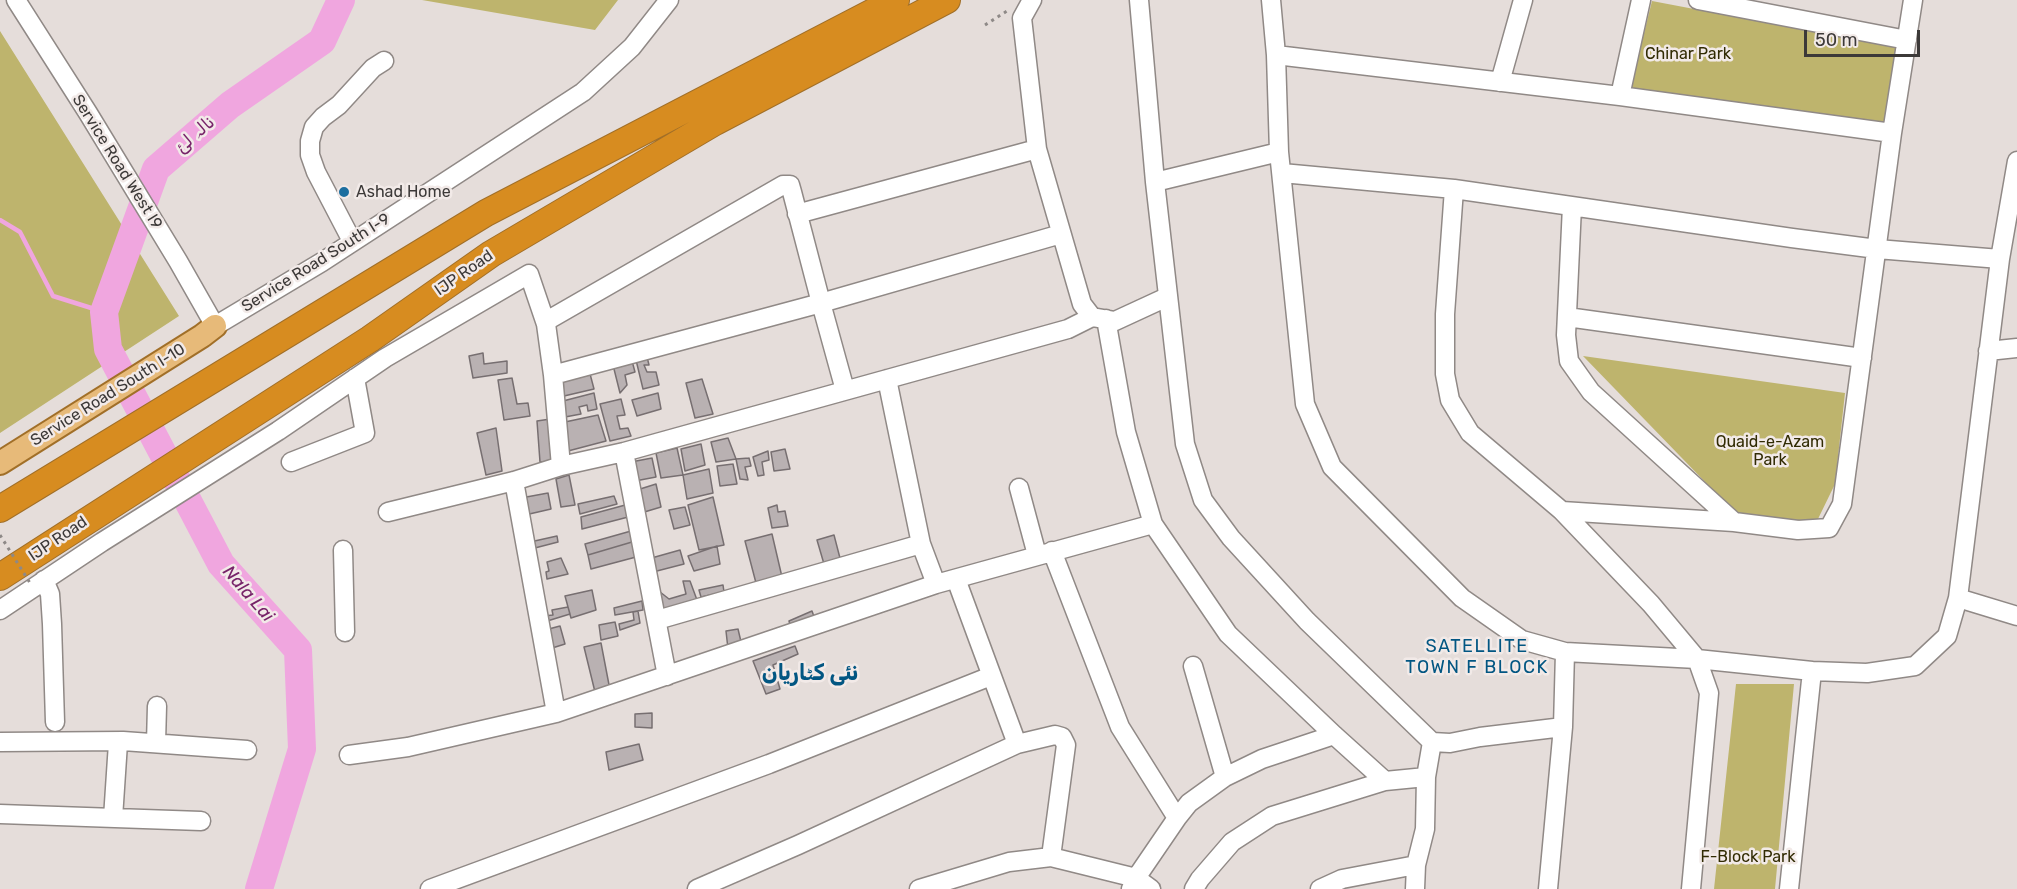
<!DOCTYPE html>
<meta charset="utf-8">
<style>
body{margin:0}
#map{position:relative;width:2017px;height:889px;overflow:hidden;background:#e5ddda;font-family:Rubik,sans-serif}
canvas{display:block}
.scale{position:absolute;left:1804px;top:30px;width:116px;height:27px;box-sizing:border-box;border:3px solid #3c3938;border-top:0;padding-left:8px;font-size:18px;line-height:21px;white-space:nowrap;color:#3c3938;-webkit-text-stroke:4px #f2eae8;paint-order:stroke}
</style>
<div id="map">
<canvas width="2017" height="889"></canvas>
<div class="scale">50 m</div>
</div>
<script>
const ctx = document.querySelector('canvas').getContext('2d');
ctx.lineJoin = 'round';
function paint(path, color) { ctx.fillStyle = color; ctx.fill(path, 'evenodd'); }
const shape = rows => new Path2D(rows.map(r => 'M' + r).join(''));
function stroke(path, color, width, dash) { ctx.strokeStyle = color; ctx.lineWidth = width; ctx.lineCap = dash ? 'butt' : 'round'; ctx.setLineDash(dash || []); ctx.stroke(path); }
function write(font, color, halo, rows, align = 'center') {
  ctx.font = font + ' Rubik,"Noto Naskh Arabic",sans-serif'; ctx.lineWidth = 5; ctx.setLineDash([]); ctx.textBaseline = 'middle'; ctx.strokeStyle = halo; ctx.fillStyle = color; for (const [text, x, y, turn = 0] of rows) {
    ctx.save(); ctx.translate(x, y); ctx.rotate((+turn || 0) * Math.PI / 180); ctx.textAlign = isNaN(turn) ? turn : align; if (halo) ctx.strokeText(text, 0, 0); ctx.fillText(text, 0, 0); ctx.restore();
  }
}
paint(shape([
 [422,0,618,0,595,30],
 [1652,1,1899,48,1883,125,1629,93],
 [0,31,179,316,0,433],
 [1583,356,1845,393,1835,484,1817,521,1743,521],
 [1736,684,1794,684,1775,889,1714,889]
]), '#beb46d');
stroke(shape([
 [0,220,20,232,53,296,104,312]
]), '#f0a6df', 4.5);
stroke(shape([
 [259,889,302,749,298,650,221,564,108,349,104,312,156,169,230,105,322,41,341,0]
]), '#f0a6df', 28);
const building = shape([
 [483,353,484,364,507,361,507,373,473,378,469,356,483,353],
 [647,357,649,365,644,365,647,372,656,372,659,385,643,389,636,360,647,357],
 [632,361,635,372,625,375,627,385,620,393,613,365,632,361],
 [589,370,594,389,564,396,560,378,589,370],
 [512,378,517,404,528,403,530,416,504,420,498,380,512,378],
 [702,379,713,414,695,418,686,383,702,379],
 [594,393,597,409,588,411,587,405,579,407,581,414,565,417,563,401,594,393],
 [658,393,661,409,637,416,632,400,658,393],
 [621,399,625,415,617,416,620,429,628,428,631,436,610,441,600,404,621,399],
 [598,415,606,441,568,451,565,422,598,415],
 [557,418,557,461,540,462,537,421,557,418],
 [496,428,502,471,486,475,477,433,496,428],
 [728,438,736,459,716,462,711,442,728,438],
 [701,444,705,465,685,471,681,449,701,444],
 [677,448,683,475,661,478,656,453,677,448],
 [785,449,790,469,774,471,771,452,785,449],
 [768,451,769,460,762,462,764,475,758,476,753,457,768,451],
 [652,458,656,477,635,481,631,462,652,458],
 [749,458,751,466,745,467,748,480,740,479,736,459,749,458],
 [733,464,737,484,720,486,717,466,733,464],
 [709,469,713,493,687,499,683,475,709,469],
 [569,475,575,505,561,507,556,479,569,475],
 [656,484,661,507,641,513,637,490,656,484],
 [548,493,551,509,525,515,521,498,548,493],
 [614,496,617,504,580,514,578,504,614,496],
 [713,497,724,545,699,550,688,505,713,497],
 [629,504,632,516,582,529,581,517,629,504],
 [777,505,778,512,785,511,788,526,772,528,768,508,777,505],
 [685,507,690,525,674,529,669,510,685,507],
 [631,531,632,542,588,555,585,544,631,531],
 [772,534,782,577,756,583,745,541,772,534],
 [834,535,841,562,824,564,817,540,834,535],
 [557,536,558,542,531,549,530,542,557,536],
 [632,542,636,557,591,569,588,555,632,542],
 [717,546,720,564,694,571,688,556,717,546],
 [680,550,684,564,653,572,648,559,680,550],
 [561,558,568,574,547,579,546,572,549,571,547,562,561,558],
 [683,581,690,581,697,600,662,610,655,588,669,599,686,594,683,581],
 [723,585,724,592,701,597,699,590,723,585],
 [592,590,596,610,571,618,565,596,592,590],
 [642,601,643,610,615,615,614,608,642,601],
 [568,607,570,614,544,622,544,616,553,615,552,610,568,607],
 [638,611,640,623,620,630,619,624,634,620,633,612,638,611],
 [812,611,817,625,791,629,789,621,812,611],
 [615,622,618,636,601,640,599,625,615,622],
 [560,626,565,644,549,649,545,630,560,626],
 [738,629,742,646,728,649,726,631,738,629],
 [601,643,610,690,595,692,584,647,601,643],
 [795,646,798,654,773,665,780,689,766,694,753,661,795,646],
 [652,713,652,728,635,727,635,714,652,713],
 [639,744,643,760,609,770,606,752,639,744]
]);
paint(building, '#b9b1b2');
stroke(building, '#776f71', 1.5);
const minor = shape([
 [16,0,88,113,178,261,215,326,322,262,583,92,632,47,669,0],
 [1032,0,1022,18,1037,149,1082,304,1092,317,1115,321,1167,297],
 [1139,0,1155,182,1185,444,1203,500,1231,538,1307,621,1432,742,1450,743,1480,737,1563,727],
 [1271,0,1276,55,1279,152,1305,404,1332,467,1462,598,1522,640,1565,652,1697,659,1812,671,1867,673,1915,666,1947,636,1958,598,2000,259,2017,161],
 [1698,0,1907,40],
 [1276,55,1620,96,1892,133],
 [1500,82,1523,0],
 [1620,96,1641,0],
 [1282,173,1454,189,1792,238,1877,249,2000,259],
 [1155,182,1279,152],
 [1454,189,1445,314,1445,374,1450,400,1470,433,1562,511,1651,604,1697,659,1709,693,1691,889],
 [1572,206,1566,335,1569,361,1591,392,1734,522],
 [797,214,1037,149],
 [352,241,316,172,310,155,310,141,314,127,323,117,339,105,373,68,384,61],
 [1567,317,1862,358],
 [1106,319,1126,432,1153,524],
 [1988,351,2017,348],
 [553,375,561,466],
 [887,379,921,544,936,584],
 [845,390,821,303,792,192,790,185,783,185,550,319,546,324,553,375,821,303,1061,234],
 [624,452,667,676],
 [291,462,365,433,355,378],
 [514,481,556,713],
 [1019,488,1037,555],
 [1562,511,1734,522,1798,530,1829,528,1842,504,1892,133,1913,0],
 [388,512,514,481,561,466,624,452,1068,329,1092,317],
 [343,550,345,632],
 [1052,551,1120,727,1177,818],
 [956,579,1017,744],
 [44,580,50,594,52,624,55,722],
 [1958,598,2017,616],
 [0,610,102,542,278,431,385,358,529,274,546,324],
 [657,620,921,544],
 [1193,666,1225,777],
 [0,742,123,741],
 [156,743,157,706],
 [349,755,408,747,556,713,936,584,1153,524,1228,634,1334,735,1385,781],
 [0,814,201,821],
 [113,818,118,743,123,741,247,750],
 [430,889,769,764,991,676],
 [697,889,798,845,1017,744,1055,735,1062,737,1066,745,1051,857],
 [919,889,1009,862,1051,857,1136,878,1151,889],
 [1131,889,1136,878,1177,818,1189,803,1225,777,1262,759,1334,735],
 [1194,889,1200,879,1232,842,1272,816,1385,781,1426,777],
 [1320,889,1342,879,1416,865],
 [1415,889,1416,865,1425,829,1426,777,1432,742],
 [1548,889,1563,727,1565,652],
 [1789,889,1812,671]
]);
const major = shape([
 [0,463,202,336,215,326]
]);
const highway = shape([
 [0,509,486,213,896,0],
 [0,577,370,339,491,254,715,122,947,0]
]);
stroke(minor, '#908986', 21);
stroke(major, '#a16f28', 26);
stroke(highway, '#a16f28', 28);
stroke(shape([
 [985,25,1007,11]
]), '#8e8987', 3, [3, 4.5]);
stroke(minor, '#fff', 18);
stroke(major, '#e7ba79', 22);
stroke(highway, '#d78c20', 26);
stroke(shape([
 [0,535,30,583]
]), '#8e8987', 3, [3, 4.5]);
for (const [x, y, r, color] of [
 [344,192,6,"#1c6e9f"]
]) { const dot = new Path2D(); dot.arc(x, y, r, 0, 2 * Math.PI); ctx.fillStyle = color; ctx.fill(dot); stroke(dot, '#f2eae8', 2); }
write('16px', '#312b03', '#f2eae8', [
 ["Chinar Park",1688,54],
 ["Quaid-e-Azam",1770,442],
 ["Park",1770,460],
 ["F-Block Park",1748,857]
]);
write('16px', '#3c3938', '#f2eae8', [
 ["Service Road West I9",117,162,58],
 ["Service Road South I-9",316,263,-32],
 ["IJP Road",464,273,-35],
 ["Service Road South I-10",108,395,-32],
 ["IJP Road",58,539,-34]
]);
write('16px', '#3c3938', '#f2eae8', [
 ["Ashad Home",356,192]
], 'left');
write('italic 18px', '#772369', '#f2eae8', [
 ["نالہ لئ",195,135,-41],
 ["Nala Lai",248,594,49]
]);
ctx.letterSpacing = '1.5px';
write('18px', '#025682', '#f2eae8', [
 ["SATELLITE",1477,647],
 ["TOWN F BLOCK",1477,668]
]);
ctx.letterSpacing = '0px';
write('bold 22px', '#025682', '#f2eae8', [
 ["نئی کٹاریان",810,674]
]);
</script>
